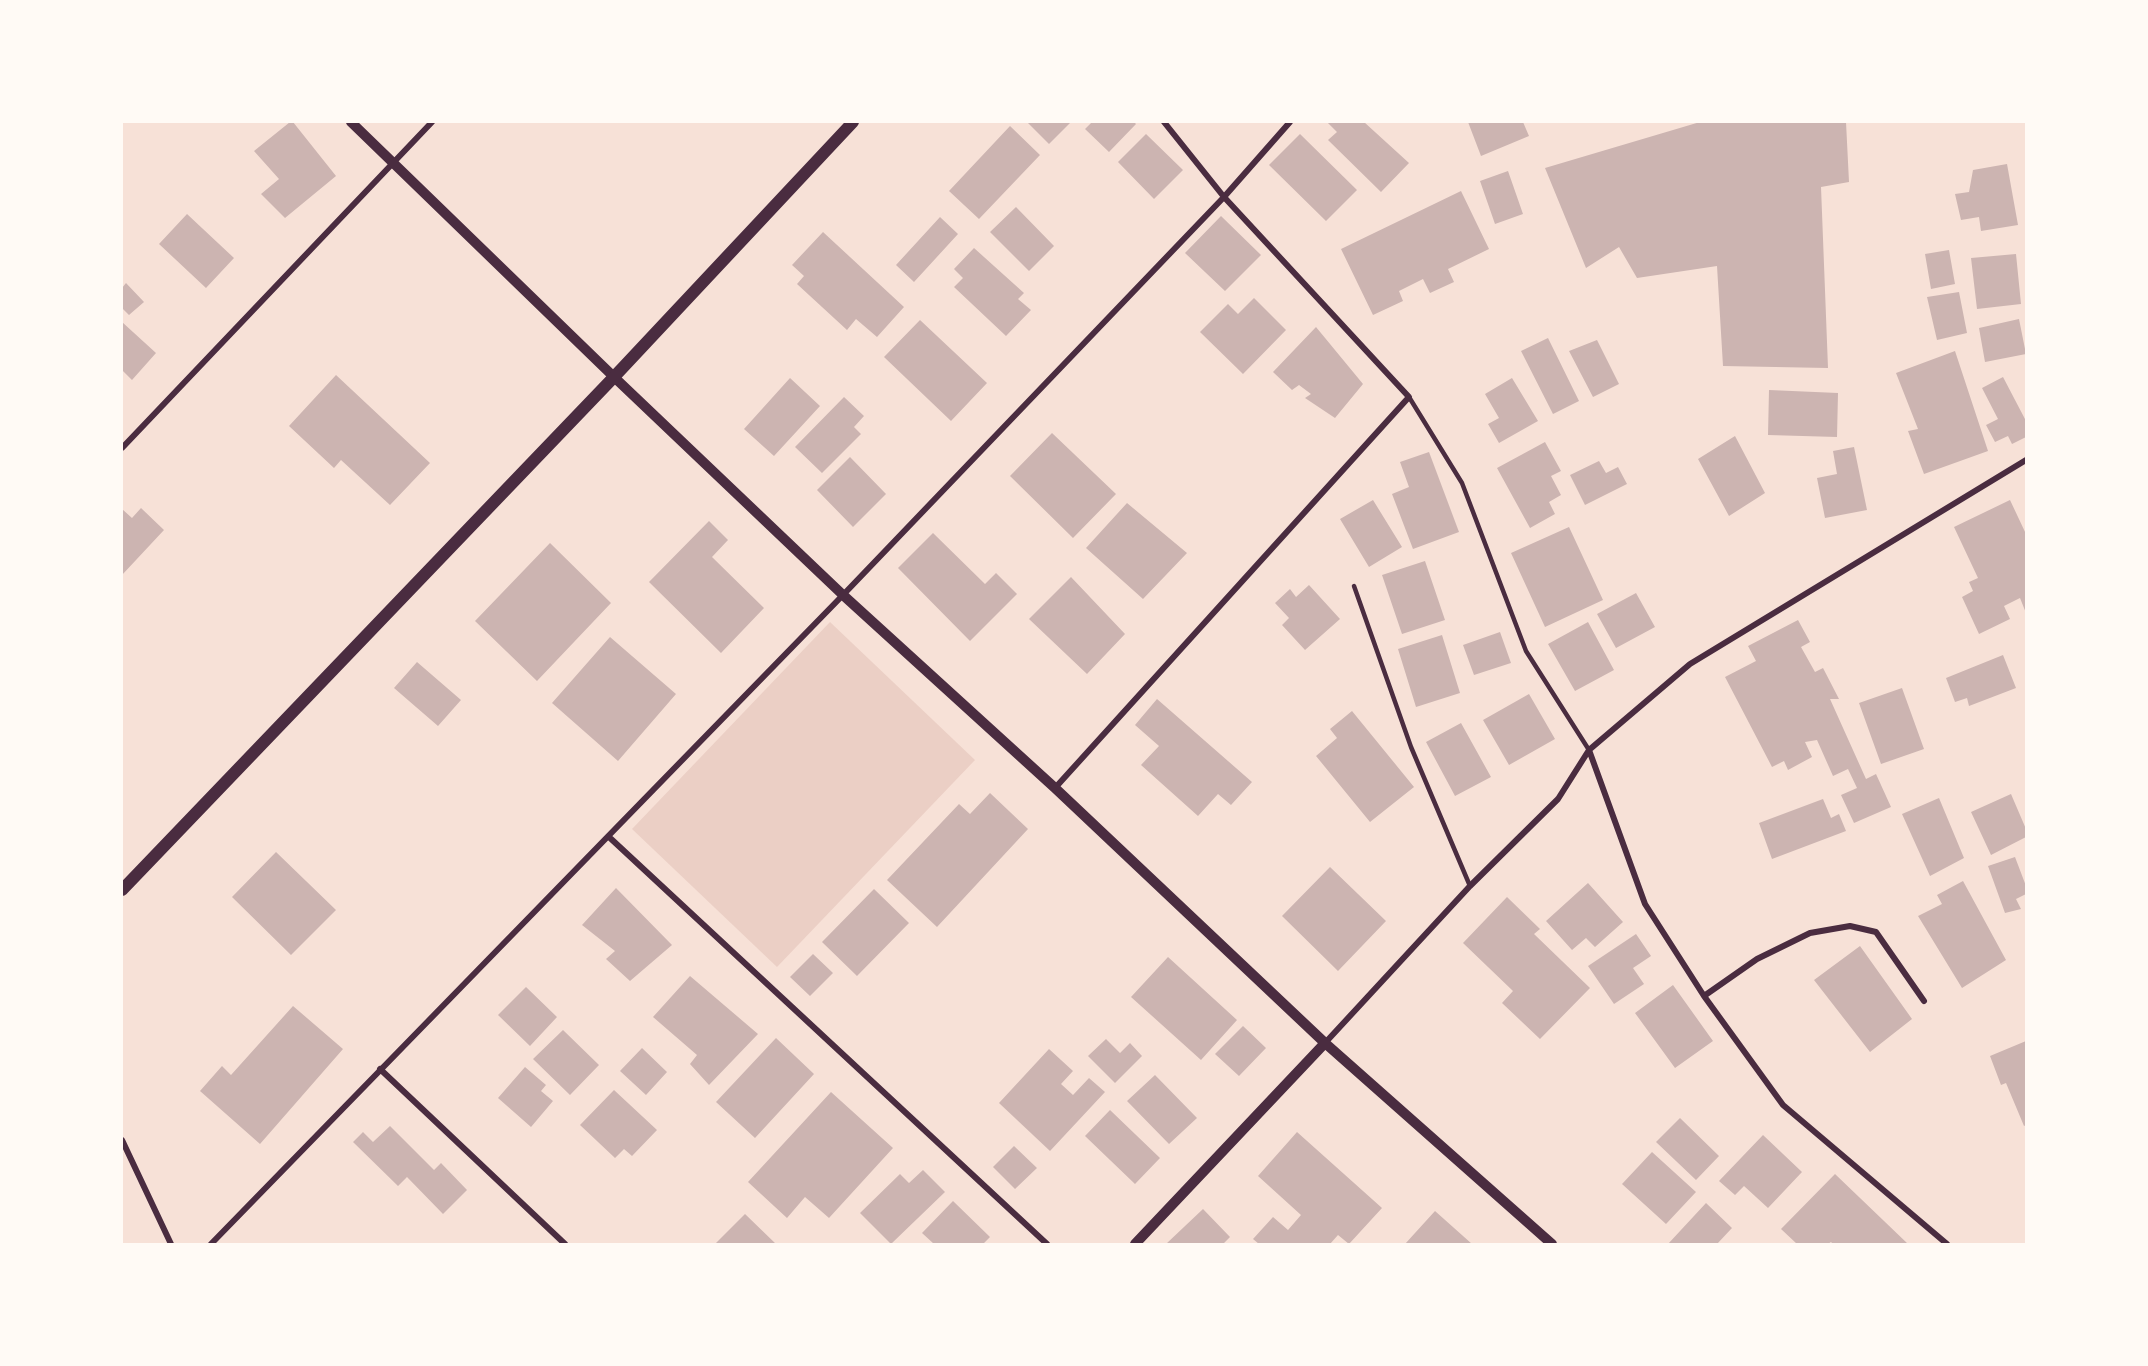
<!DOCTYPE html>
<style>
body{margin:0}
#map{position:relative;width:2148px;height:1366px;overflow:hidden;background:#f7e1d7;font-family:Inter,sans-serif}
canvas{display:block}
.frame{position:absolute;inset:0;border:123px solid #fffaf5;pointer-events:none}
</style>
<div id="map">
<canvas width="2148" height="1366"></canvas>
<div class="frame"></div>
</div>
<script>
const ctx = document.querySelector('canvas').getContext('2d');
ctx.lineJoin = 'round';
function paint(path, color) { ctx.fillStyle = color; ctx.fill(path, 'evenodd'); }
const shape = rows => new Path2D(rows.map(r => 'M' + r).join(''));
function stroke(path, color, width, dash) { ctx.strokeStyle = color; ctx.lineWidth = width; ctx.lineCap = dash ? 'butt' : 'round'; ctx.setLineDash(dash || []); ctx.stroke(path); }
paint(shape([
 [830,622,975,760,777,967,632,829]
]), '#ebcfc5');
paint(shape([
 [290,122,293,122,336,176,285,218,261,194,279,179,254,151],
 [1027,122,1071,122,1049,144],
 [1092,122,1134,122,1136,124,1109,152,1085,129],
 [1327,122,1364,122,1409,163,1381,192,1328,140,1337,132],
 [1468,122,1523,122,1529,136,1481,156],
 [1700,122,1846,122,1849,182,1821,187,1828,368,1723,366,1717,266,1637,278,1619,247,1586,268,1545,168],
 [1010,126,1040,155,979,219,949,191],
 [1146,134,1183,170,1154,199,1118,162],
 [1300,134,1357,190,1326,221,1269,165],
 [2007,164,2018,225,1981,231,1979,217,1961,220,1955,194,1969,192,1973,170],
 [1508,171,1523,214,1495,224,1480,181],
 [1461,191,1489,249,1448,269,1454,282,1430,293,1423,279,1399,291,1403,301,1373,315,1341,249],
 [1016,207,1054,246,1029,271,990,232],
 [187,214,234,258,206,288,159,244],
 [1221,216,1261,255,1225,291,1185,253],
 [940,217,958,234,914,282,896,265],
 [823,232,904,307,877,337,856,319,847,330,797,284,804,276,792,265],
 [974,248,1024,293,1018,299,1031,310,1006,336,954,287,963,278,954,269],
 [1949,250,1955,284,1931,289,1925,254],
 [2016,254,2021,304,1977,309,1971,258],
 [126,283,144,302,129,315,122,308,122,288],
 [1959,292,1967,333,1937,340,1927,297],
 [1254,298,1286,330,1243,374,1200,332,1228,304,1238,314],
 [2019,319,2026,354,1985,362,1979,328],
 [920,320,987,383,951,421,884,357],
 [122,322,156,353,132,380,122,370],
 [1316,327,1363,384,1335,418,1305,398,1311,394,1299,385,1292,390,1273,372],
 [1548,338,1579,401,1553,414,1521,351],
 [1597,340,1619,384,1593,397,1569,351],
 [1955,351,1988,451,1924,474,1908,431,1918,429,1896,373],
 [336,375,430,463,390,505,341,460,334,468,289,426],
 [2003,377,2026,421,2026,437,2012,444,2008,436,1995,442,1986,425,1998,419,1982,388],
 [790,378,820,406,774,456,744,429],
 [1512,378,1538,421,1499,443,1488,424,1499,418,1485,394],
 [1769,390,1838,393,1837,437,1768,435],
 [844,397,864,416,854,427,861,434,822,473,795,447],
 [1052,433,1116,494,1073,538,1010,476],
 [1735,436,1765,493,1729,516,1698,459],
 [1545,442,1561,471,1551,476,1561,495,1549,502,1555,514,1530,528,1497,468],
 [1854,447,1867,510,1825,518,1817,478,1837,474,1833,451],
 [1429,452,1459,532,1413,549,1392,494,1409,487,1400,462],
 [850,457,886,494,853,527,817,490],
 [1599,461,1606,473,1618,467,1627,484,1585,505,1570,475],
 [1373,500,1402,547,1369,567,1340,519],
 [2010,500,2026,534,2026,613,2020,598,2004,606,2010,619,1979,634,1962,597,1973,591,1969,582,1978,578,1954,527],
 [1127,503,1187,553,1143,599,1086,548],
 [141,508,164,530,122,575,122,509,132,518],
 [709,521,728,540,712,557,764,608,721,653,649,582],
 [1569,527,1603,600,1545,627,1511,553],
 [933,533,985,584,996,573,1017,594,970,641,898,568],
 [550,543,611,603,537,681,475,621],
 [1425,561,1445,620,1402,634,1382,575],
 [1071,577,1125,634,1087,674,1029,619],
 [1309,585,1340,619,1305,650,1282,625,1289,618,1275,603,1290,589,1296,597],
 [1636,593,1655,627,1616,648,1597,614],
 [1798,620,1810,642,1801,647,1815,672,1823,668,1839,699,1830,699,1866,779,1876,774,1891,807,1854,823,1841,795,1857,788,1848,769,1833,776,1817,740,1805,742,1812,757,1788,770,1784,761,1772,767,1725,677,1756,661,1748,646],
 [1588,622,1614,670,1575,691,1548,644],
 [1500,632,1511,663,1474,675,1463,645],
 [1442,635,1460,693,1416,707,1398,649],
 [610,637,676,694,618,761,552,703],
 [2003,655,2016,688,1969,706,1967,698,1955,702,1946,678],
 [417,662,461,700,438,726,394,688],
 [1902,688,1924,749,1881,764,1859,703],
 [1529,694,1555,739,1509,765,1483,720],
 [1157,699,1252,782,1231,805,1218,794,1198,816,1141,765,1159,746,1135,725],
 [1352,711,1414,787,1370,822,1316,756,1337,738,1330,729],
 [1461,723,1491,777,1455,796,1426,742],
 [990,793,1028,829,937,927,887,880,959,804,970,814],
 [2011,794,2026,829,2026,837,1991,855,1971,812],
 [1939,798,1964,858,1930,876,1902,814],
 [1823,799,1831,818,1839,814,1846,831,1772,859,1759,823],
 [276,852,336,910,291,955,232,897],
 [2015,857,2026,886,2026,894,2016,899,2021,909,2005,913,1988,866],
 [1330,867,1386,921,1338,971,1282,916],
 [1963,881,2006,960,1962,988,1918,916,1942,904,1937,895],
 [1588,883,1623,922,1595,947,1586,938,1572,950,1546,921],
 [616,888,672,945,630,981,606,959,615,951,582,925],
 [874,889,909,923,857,976,822,942],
 [1507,897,1540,929,1534,934,1590,988,1540,1039,1502,1003,1513,991,1463,943],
 [1636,934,1651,956,1633,968,1644,984,1614,1004,1588,966],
 [1860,946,1912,1019,1870,1052,1814,980],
 [813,954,833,973,810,996,790,977],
 [1168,957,1237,1020,1201,1060,1131,997],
 [690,976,758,1034,709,1085,690,1064,697,1055,653,1017],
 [1673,985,1713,1041,1675,1068,1635,1013],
 [526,987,557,1017,530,1046,498,1015],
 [293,1006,343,1049,260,1144,200,1091,222,1066,231,1075],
 [1243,1026,1266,1048,1239,1076,1215,1054],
 [563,1030,599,1065,570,1095,533,1059],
 [776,1038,814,1074,755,1138,716,1102],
 [1106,1039,1120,1053,1130,1043,1142,1056,1115,1083,1088,1056],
 [2026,1041,2026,1125,2024,1126,2006,1083,2001,1085,1990,1056],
 [642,1048,667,1072,646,1095,620,1071],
 [1049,1049,1073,1071,1061,1084,1073,1095,1089,1078,1105,1092,1050,1151,999,1103],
 [525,1067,546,1085,541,1091,553,1101,531,1127,498,1098],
 [1155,1075,1197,1118,1169,1144,1127,1101],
 [614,1090,657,1130,632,1156,624,1149,615,1158,580,1125],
 [831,1092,893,1148,829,1218,805,1197,787,1218,748,1182],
 [1110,1110,1160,1158,1135,1184,1085,1136],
 [1680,1118,1719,1156,1696,1180,1656,1142],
 [390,1126,434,1170,441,1163,467,1190,443,1214,407,1177,398,1186,353,1142,363,1132,373,1142],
 [1297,1132,1382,1208,1349,1244,1338,1235,1330,1244,1259,1244,1253,1239,1273,1217,1288,1230,1301,1215,1258,1176],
 [1763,1135,1802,1172,1768,1208,1744,1186,1735,1195,1719,1181],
 [1014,1146,1037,1168,1015,1189,993,1167],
 [1652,1152,1696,1192,1666,1224,1622,1184],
 [923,1170,945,1192,891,1244,860,1213,900,1174,909,1183],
 [1835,1174,1908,1244,1833,1244,1831,1242,1828,1244,1797,1244,1781,1229],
 [953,1201,990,1237,983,1244,934,1244,922,1233],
 [1706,1203,1732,1228,1717,1244,1668,1244],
 [1203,1209,1230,1237,1223,1244,1166,1244],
 [1435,1211,1472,1244,1405,1244],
 [745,1214,776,1244,715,1244]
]), '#ccb4b1');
stroke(shape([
 [1409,397,1462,483,1526,651,1589,750],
 [1354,586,1411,747,1470,886]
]), '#4a2c40', 4.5);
stroke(shape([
 [122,448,432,122],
 [1589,750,1645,904,1704,996,1783,1105,1947,1244],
 [1055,788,1409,397,1224,197,1164,122],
 [609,837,1047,1244],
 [1704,996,1757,959,1810,933,1850,926,1876,932,1924,1001],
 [1325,1043,1470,886,1558,799,1589,750,1690,664,2026,460],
 [380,1069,565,1244],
 [122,1140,171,1244],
 [211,1244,843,595,1224,197,1290,122]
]), '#4a2c40', 6);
stroke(shape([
 [351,122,614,377,843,595,1055,788,1325,1043,1552,1244],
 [1135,1244,1325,1043]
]), '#4a2c40', 10);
stroke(shape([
 [122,890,614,377,853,122]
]), '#4a2c40', 12);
</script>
